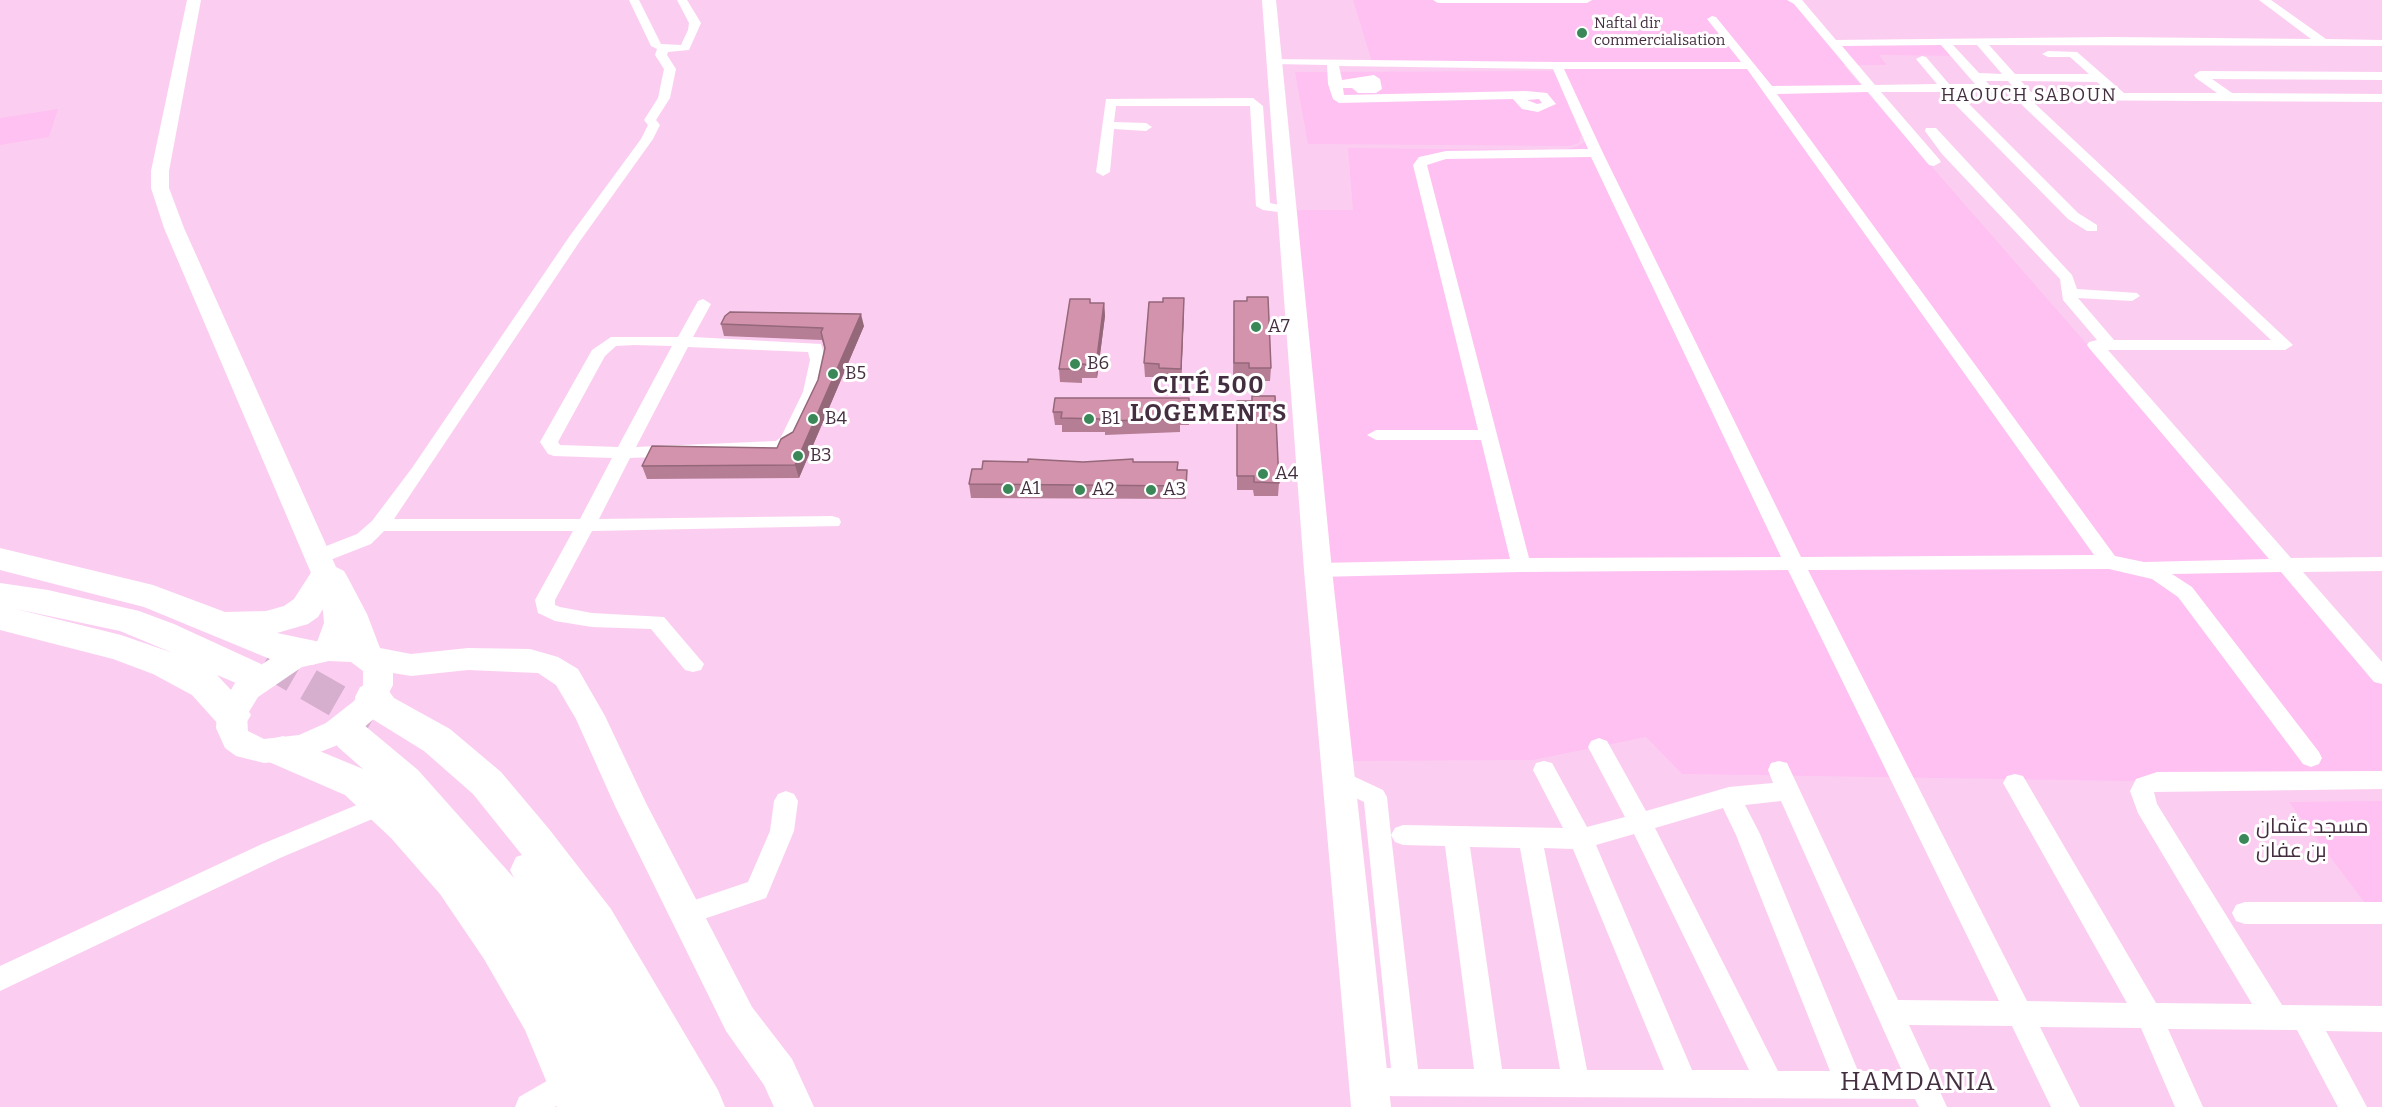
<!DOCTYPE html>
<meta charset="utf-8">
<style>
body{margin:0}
canvas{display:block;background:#fbcef1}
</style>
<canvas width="2382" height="1107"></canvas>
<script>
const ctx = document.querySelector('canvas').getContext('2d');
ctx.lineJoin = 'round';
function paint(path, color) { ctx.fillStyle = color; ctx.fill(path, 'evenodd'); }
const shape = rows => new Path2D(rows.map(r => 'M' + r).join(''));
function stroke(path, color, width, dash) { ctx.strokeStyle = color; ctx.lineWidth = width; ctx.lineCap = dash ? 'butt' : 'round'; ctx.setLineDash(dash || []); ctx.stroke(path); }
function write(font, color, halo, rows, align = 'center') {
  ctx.font = font + ' Bitter,Cairo,serif'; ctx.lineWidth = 6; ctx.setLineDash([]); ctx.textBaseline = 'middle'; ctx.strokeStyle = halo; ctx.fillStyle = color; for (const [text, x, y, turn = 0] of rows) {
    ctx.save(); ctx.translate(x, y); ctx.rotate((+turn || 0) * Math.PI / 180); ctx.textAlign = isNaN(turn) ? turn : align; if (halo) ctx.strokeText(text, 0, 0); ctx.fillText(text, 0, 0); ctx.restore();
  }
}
paint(shape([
 [1353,0,1799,0,1827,43,1946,44,1957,56,1879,55,1887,65,1843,65,2382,682,2382,785,1682,774,1646,737,1533,760,1350,761,1305,322,1297,210,1353,210,1348,148,1558,150,1576,147,1585,142,1552,63,1372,62],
 [1554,71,1581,135,1579,143,1569,146,1308,144,1295,72],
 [58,109,49,137,0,145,0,118],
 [2382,801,2382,910,2370,910,2289,802]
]), '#fec1f2');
stroke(shape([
 [266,660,372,721]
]), '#d6aece', 33, [33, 16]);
paint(shape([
 [629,0,639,0,661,44,681,45,688,30,689,23,677,0,687,0,701,23,689,50,668,52,667,55,676,69,670,98,656,120,660,125,653,139,580,241,394,519,580,519,612,458,554,456,548,454,540,442,592,350,611,337,678,337,698,301,703,299,711,304,693,337,821,344,826,360,819,392,794,444,780,452,630,458,599,519,832,516,839,518,841,522,839,526,592,531,555,600,555,605,560,607,592,613,664,617,704,664,701,670,693,672,685,670,651,629,592,627,555,621,538,613,535,600,573,531,384,531,371,544,325,562,311,562,308,557,311,552,357,534,372,521,412,468,569,237,641,139,648,125,644,120,658,98,664,69,655,55,657,49,651,46,629,0],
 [634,345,672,346,618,447,560,445,558,442,605,356,616,346,634,345],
 [688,347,808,352,810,360,803,392,781,437,776,441,636,447,688,347],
 [1433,0,1592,0,1587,3,1438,3,1433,0],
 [1787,0,1802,0,1836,40,2111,37,2311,39,2259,0,2271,0,2326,39,2382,40,2382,46,1989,45,2015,74,2089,74,2070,57,2048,57,2042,54,2048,51,2077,52,2124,93,2217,93,2196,78,2194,75,2200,71,2382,72,2382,80,2212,79,2232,93,2382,94,2382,102,2031,100,2293,345,2285,350,2108,350,2291,558,2382,557,2382,571,2303,572,2382,662,2382,684,2374,682,2281,572,2172,574,2192,587,2319,752,2322,758,2319,764,2311,767,2303,764,2178,597,2152,579,2109,569,1808,570,2027,1001,2127,1003,2007,790,2003,783,2007,776,2015,774,2023,776,2156,1003,2252,1004,2138,813,2130,791,2136,779,2157,772,2382,771,2382,789,2154,792,2157,804,2282,1005,2382,1006,2382,1032,2326,1031,2367,1107,2338,1107,2297,1030,2168,1029,2203,1107,2175,1107,2141,1028,2040,1027,2080,1107,2051,1107,2012,1026,1909,1025,1947,1107,1919,1107,1915,1099,1369,1096,1359,1092,1355,1082,1359,1072,1369,1068,1391,1068,1364,802,1330,785,1326,778,1330,771,1338,769,1383,790,1387,797,1391,835,1395,828,1403,825,1563,828,1533,770,1536,763,1544,761,1552,763,1587,827,1625,817,1588,747,1591,741,1599,738,1607,741,1646,811,1729,787,1773,783,1768,770,1771,763,1779,761,1787,763,1898,1000,1999,1001,1788,570,1521,572,1318,577,1311,575,1308,570,1311,565,1318,563,1510,559,1481,440,1376,440,1367,435,1376,430,1478,430,1413,165,1419,157,1446,151,1588,149,1553,69,1339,66,1342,80,1374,75,1380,79,1382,89,1376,93,1358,93,1352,88,1343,88,1344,95,1526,91,1547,93,1556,104,1538,112,1522,109,1513,99,1339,103,1333,99,1328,84,1327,65,1274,64,1270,63,1270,59,1557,62,1741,62,1707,19,1712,16,1716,17,1772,86,1862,85,1794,4,1787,0],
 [1941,45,1975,84,1949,84,1926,57,1922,56,1916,59,1937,84,1875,85,1842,46,1941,45],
 [1953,45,1977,45,2002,74,1979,73,1953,45],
 [1564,69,1747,69,2094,555,1801,557,1603,153,1564,69],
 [1986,81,2008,81,2021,96,2018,100,2024,107,2271,340,2114,340,2078,298,2132,301,2140,296,2137,293,2077,289,2072,275,1936,128,1926,128,1925,131,1942,154,2060,279,2063,300,2097,340,2089,342,2087,345,2089,348,2269,559,2144,562,2115,556,1777,94,1868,92,1929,165,1934,166,1941,162,1939,159,1881,92,1943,92,2068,219,2087,231,2097,231,2097,225,2078,213,1956,91,1989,90,1991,87,1986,81],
 [2021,81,2097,82,2109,93,2031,92,2021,81],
 [1539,99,1542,103,1537,104,1527,100,1539,99],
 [1591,157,1781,557,1529,558,1427,165,1446,159,1591,157],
 [1781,801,1902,1071,1858,1071,1760,834,1745,805,1781,801],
 [1723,808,1736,835,1830,1071,1778,1071,1655,828,1723,808],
 [1634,834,1749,1070,1692,1070,1596,845,1634,834],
 [1391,835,1395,842,1403,845,1445,846,1474,1069,1418,1069,1391,835],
 [1470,847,1520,848,1560,1069,1502,1069,1470,847],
 [1544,848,1573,849,1664,1070,1587,1070,1544,848],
 [1253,98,1263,106,1270,203,1293,208,1293,214,1263,210,1256,206,1250,106,1116,106,1114,122,1146,123,1152,127,1146,131,1114,129,1110,172,1103,176,1096,172,1106,99,1253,98],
 [786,791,794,794,798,801,794,831,766,898,686,925,677,922,673,914,677,906,748,882,770,831,774,801,778,794,786,791],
 [381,795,389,798,393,805,389,812,280,858,0,991,0,966,262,844,381,795],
 [2245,902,2382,902,2382,924,2245,924,2236,921,2232,913,2236,905,2245,902],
 [571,1067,581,1071,585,1081,581,1091,555,1107,515,1107,519,1097,571,1067]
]), '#fff');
paint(shape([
 [187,0,201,0,169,171,169,188,184,228,336,567,344,571,348,578,367,614,380,648,411,654,468,648,530,649,558,657,578,669,605,716,646,803,752,1007,792,1059,814,1107,774,1107,764,1085,726,1031,615,806,576,719,556,685,538,673,468,670,411,676,393,673,393,685,376,717,348,741,302,759,264,763,236,756,225,748,216,728,217,715,236,681,284,650,317,642,324,623,323,611,310,579,311,573,164,228,151,188,151,171,187,0],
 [329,661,351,662,363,671,363,685,354,701,326,723,299,735,264,739,248,731,247,715,258,697,302,667,329,661],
 [1262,0,1276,0,1332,570,1391,1107,1351,1107,1304,570,1262,0]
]), '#fff');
paint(shape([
 [0,548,153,585,225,612,266,611,284,606,294,599,312,571,324,567,336,571,341,579,318,617,308,624,277,633,325,643,330,652,325,661,312,665,270,659,144,607,0,570,0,548],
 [0,583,48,590,139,611,174,624,261,664,266,674,261,684,248,688,217,675,245,705,251,715,245,725,232,729,219,725,192,695,153,674,113,659,0,630,0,583],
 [16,609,120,631,173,653,121,635,16,609],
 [373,683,386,687,394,698,450,729,501,772,549,829,611,909,718,1090,725,1107,557,1107,525,1030,484,959,440,894,391,838,345,795,269,762,264,751,269,740,283,736,363,769,338,747,332,736,338,725,351,721,364,725,418,770,514,878,510,870,516,857,522,855,473,794,424,751,361,712,355,697,360,687,373,683]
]), '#fff');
paint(shape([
 [1234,301,1271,368,1270,381,1249,381,1248,376,1233,376],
 [1090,303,1104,303,1105,316,1097,378,1082,378,1082,383,1060,382,1059,369],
 [1184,311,1181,382,1159,382,1159,377,1145,377,1144,363],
 [721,324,864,326,799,478,647,479,642,466,777,448,793,432,818,380,825,350,822,340,724,336],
 [1189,398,1189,425,1180,425,1180,432,1105,435,1105,432,1062,432,1062,425,1055,425,1053,412],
 [1237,401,1279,483,1278,496,1254,496,1253,490,1237,490],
 [1083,462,1187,470,1186,499,971,498,969,484,982,469]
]), '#b67e95');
paint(shape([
 [1184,298,1184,311,1181,382,1181,369],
 [1104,303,1105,316,1097,378,1096,365],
 [861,314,864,326,799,478,795,465]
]), '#946779');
const building = shape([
 [1247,297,1268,297,1271,368,1249,368,1249,363,1234,363,1234,301,1247,301,1247,297],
 [1163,298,1184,298,1181,369,1159,368,1159,364,1144,363,1149,302,1163,302,1163,298],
 [1070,299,1090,299,1090,303,1104,303,1096,365,1081,364,1081,369,1059,369,1070,299],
 [730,312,861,314,795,465,642,466,652,446,777,448,781,439,793,432,818,380,825,348,821,332,823,328,721,324,725,316,730,312],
 [1252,396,1275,396,1279,483,1254,482,1254,476,1237,476,1237,401,1252,401,1252,396],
 [1055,398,1189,398,1189,412,1180,412,1180,419,1104,421,1104,419,1061,418,1062,412,1053,412,1055,398],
 [1028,459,1083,462,1133,459,1133,462,1178,462,1177,470,1187,470,1186,486,969,484,972,469,982,469,983,461,1028,462,1028,459]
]);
paint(building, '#d493ad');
stroke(building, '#946779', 1.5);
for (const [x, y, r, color] of [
 [1582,33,6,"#3a8857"],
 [1256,327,6,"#3a8857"],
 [1075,364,6,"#3a8857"],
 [833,374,6,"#3a8857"],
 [813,419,6,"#3a8857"],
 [1089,419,6,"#3a8857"],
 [798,456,6,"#3a8857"],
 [1263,474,6,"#3a8857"],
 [1008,489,6,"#3a8857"],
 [1080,490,6,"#3a8857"],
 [1151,490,6,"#3a8857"],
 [2244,839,6,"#3a8857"]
]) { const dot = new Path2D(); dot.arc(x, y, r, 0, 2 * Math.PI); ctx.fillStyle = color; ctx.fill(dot); stroke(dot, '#fff', 2); }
write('15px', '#442f40', '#fff', [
 ["Naftal dir",1594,24],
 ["commercialisation",1594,41]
], 'left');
ctx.letterSpacing = '1.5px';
write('18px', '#442f40', '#fff', [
 ["HAOUCH SABOUN",2029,96]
]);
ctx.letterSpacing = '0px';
write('18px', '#442f40', '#fff', [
 ["A7",1268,327],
 ["B6",1087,364],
 ["B5",845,374],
 ["B4",825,419],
 ["B1",1101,419],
 ["B3",810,456],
 ["A4",1275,474],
 ["A1",1020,489],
 ["A2",1092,490],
 ["A3",1163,490]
], 'left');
write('21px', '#442f40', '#fff', [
 ["مسجد عثمان",2256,827],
 ["بن عفان",2256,851]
], 'left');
ctx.letterSpacing = '1.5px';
write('bold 24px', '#442f40', '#fff', [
 ["CITÉ 500",1209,386],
 ["LOGEMENTS",1209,414]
]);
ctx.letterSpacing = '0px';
ctx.letterSpacing = '1.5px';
write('26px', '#442f40', '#fff', [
 ["HAMDANIA",1918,1083]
]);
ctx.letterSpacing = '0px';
</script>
